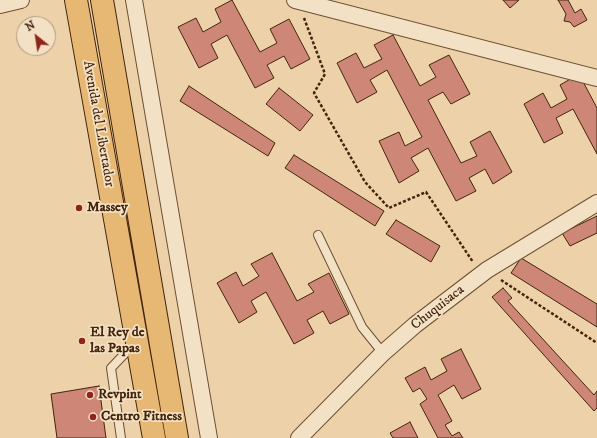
<!DOCTYPE html>
<style>
body{margin:0}
#map{position:relative;width:597px;height:438px;overflow:hidden;background:#edd1a8;font-family:"IM FELL DW Pica",serif}
canvas{display:block}
.north{position:absolute;left:16px;top:16px;width:40px;height:40px;box-sizing:border-box;background:#f3e1c6;border:1px solid #ad967c;border-radius:50%;rotate:330deg;font-size:11px;font-weight:700;line-height:16px;text-align:center;color:#43250c}
.north::after{content:'';display:block;margin:auto;width:14px;height:18px;background:#8f2418;clip-path:polygon(50% 0,100% 100%,50% 72%,0 100%)}
</style>
<div id="map">
<canvas width="597" height="438"></canvas>
<div class="north">N</div>
</div>
<script>
const ctx = document.querySelector('canvas').getContext('2d');
ctx.lineJoin = 'round';
function paint(path, color) { ctx.fillStyle = color; ctx.fill(path, 'evenodd'); }
const shape = rows => new Path2D(rows.map(r => 'M' + r).join(''));
function stroke(path, color, width, dash) { ctx.strokeStyle = color; ctx.lineWidth = width; ctx.lineCap = dash ? 'butt' : 'round'; ctx.setLineDash(dash || []); ctx.stroke(path); }
function write(font, color, halo, rows, align = 'center') {
  ctx.font = font + ' "IM FELL DW Pica",serif'; ctx.lineWidth = 3.5; ctx.setLineDash([]); ctx.textBaseline = 'middle'; ctx.strokeStyle = halo; ctx.fillStyle = color; for (const [text, x, y, turn = 0] of rows) {
    ctx.save(); ctx.translate(x, y); ctx.rotate((+turn || 0) * Math.PI / 180); ctx.textAlign = isNaN(turn) ? turn : align; if (halo) ctx.strokeText(text, 0, 0); ctx.fillText(text, 0, 0); ctx.restore();
  }
}
const building = shape([
 [232,0,260,52,277,43,270,29,289,19,310,59,291,69,284,56,267,65,274,78,255,88,227,35,211,44,218,58,199,68,178,27,196,18,203,32,221,22,215,9,232,0],
 [503,0,519,0,510,8,503,0],
 [558,0,568,0,575,13,581,9,587,20,574,27,570,22,564,21,566,14,558,0],
 [393,35,420,86,436,77,429,65,449,55,470,94,451,104,443,92,428,100,461,163,477,156,470,142,490,131,512,172,493,184,485,169,469,178,476,191,456,201,428,148,411,158,419,171,399,183,379,141,399,132,405,146,422,137,387,70,370,80,377,92,357,103,337,63,356,53,364,68,382,59,374,45,393,35],
 [579,74,597,108,597,154,573,109,556,118,563,133,544,143,524,104,543,93,551,108,567,99,560,85,579,74],
 [189,86,275,143,268,156,180,101,189,86],
 [279,88,313,115,300,131,266,104,279,88],
 [294,155,384,211,375,226,285,168,294,155],
 [597,216,597,233,570,246,562,233,597,216],
 [396,220,440,246,431,262,386,234,396,220],
 [272,253,297,301,314,292,308,284,329,273,349,314,330,324,323,311,307,320,314,333,294,344,266,292,251,301,257,312,239,323,217,283,236,272,243,286,259,276,251,264,272,253],
 [521,258,597,304,597,327,511,273,521,258],
 [503,288,512,298,508,301,594,395,597,391,597,408,594,411,492,297,503,288],
 [461,349,481,389,462,399,454,385,438,395,452,421,445,425,452,436,459,432,463,438,438,438,420,404,427,399,420,388,413,392,405,378,425,367,431,380,447,371,441,359,461,349],
 [99,386,106,438,57,438,51,394,99,386],
 [410,422,418,438,393,438,390,433,410,422]
]);
paint(building, '#ce8777');
stroke(building, '#43250c', 1);
const lane = shape([
 [318,235,362,327,383,353],
 [121,438,111,368,135,343]
]);
const street = shape([
 [134,0,209,438],
 [295,0,597,78],
 [0,5,21,0],
 [299,438,383,353,415,325,487,270,597,203]
]);
const primary = shape([
 [76,0,154,438],
 [102,0,177,438]
]);
stroke(lane, '#6e5033', 10);
stroke(street, '#6e5033', 18);
stroke(primary, '#43250c', 24);
stroke(shape([
 [304,18,325,74,314,93,365,182,389,208,426,192,473,262],
 [501,280,597,343]
]), '#43250c', 2.5, [3, 2]);
stroke(lane, '#f3e1c6', 8);
stroke(street, '#f3e1c6', 16);
stroke(primary, '#e6b874', 22);
for (const [x, y, r, color] of [
 [79,208,4,"#8f2418"],
 [82,341,4,"#8f2418"],
 [90,395,4,"#8f2418"],
 [93,417,4,"#8f2418"]
]) { const dot = new Path2D(); dot.arc(x, y, r, 0, 2 * Math.PI); ctx.fillStyle = color; ctx.fill(dot); stroke(dot, '#f3e1c6', 1.5); }
write('14px', '#43250c', '#f3e1c6', [
 ["Avenida del Libertador",98,124,80],
 ["Chuquisaca",438,308,-38]
]);
write('bold 14px', '#43250c', '#f3e1c6', [
 ["Massey",87,208],
 ["El Rey de",90,333],
 ["las Papas",90,349],
 ["Revpint",98,395],
 ["Centro Fitness",101,417]
], 'left');
</script>
